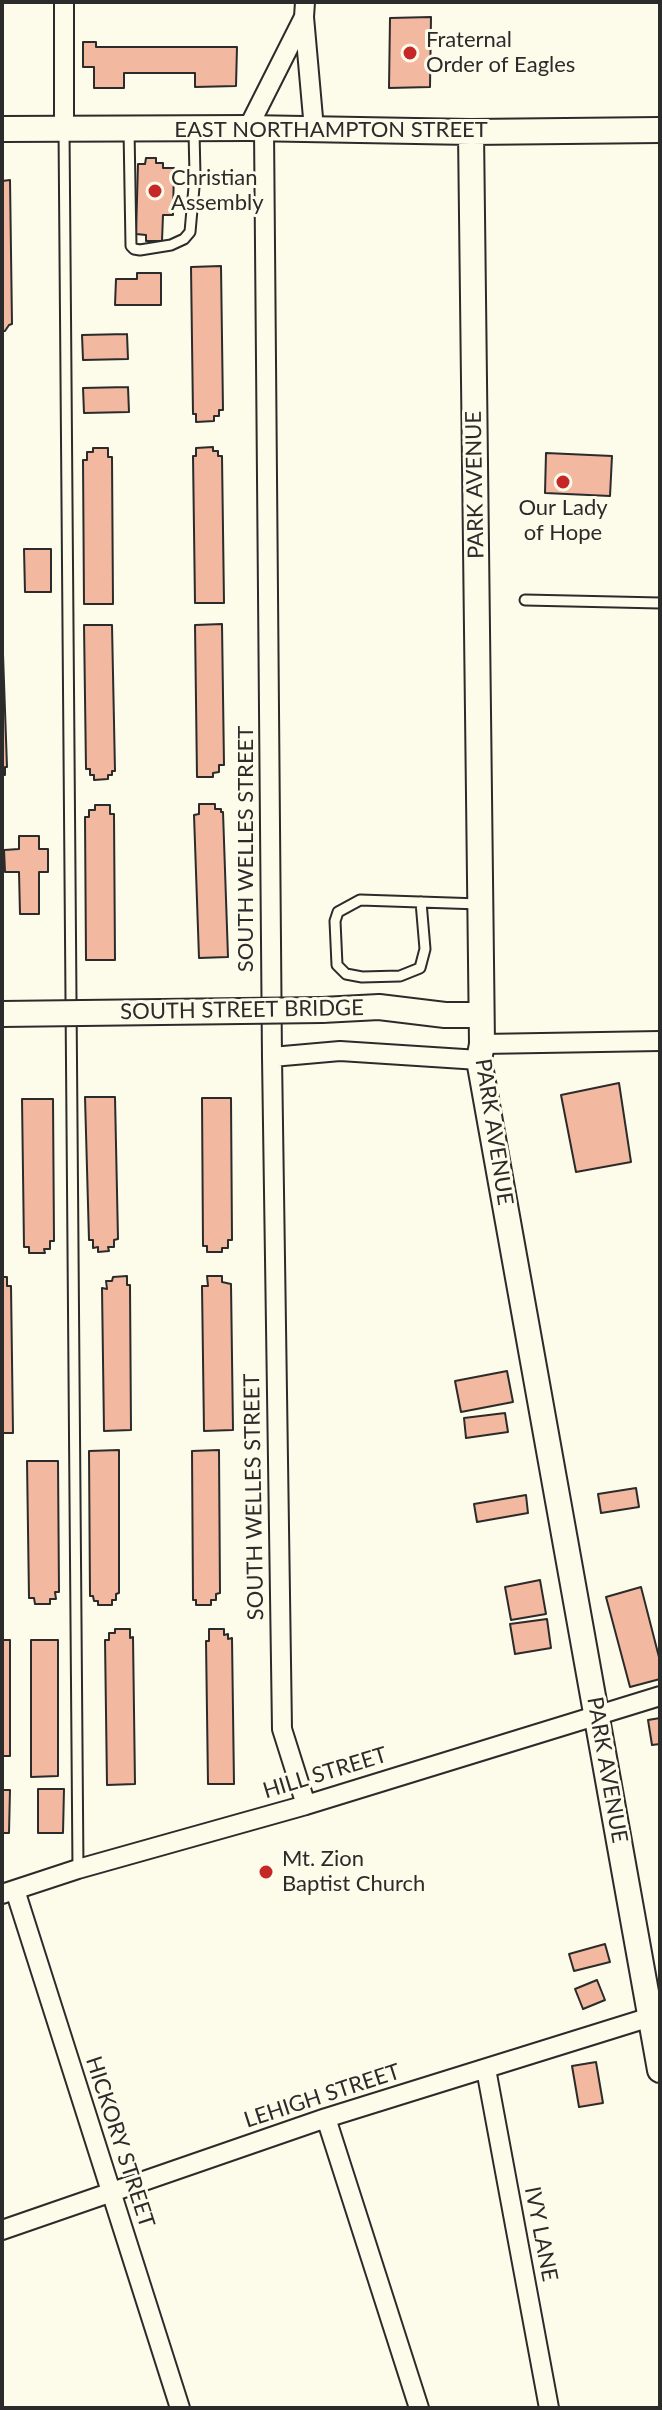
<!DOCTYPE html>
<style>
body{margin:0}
#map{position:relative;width:662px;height:2410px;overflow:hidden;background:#fdfbea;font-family:Lato,sans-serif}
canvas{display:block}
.frame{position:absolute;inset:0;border:4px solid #2b2b2b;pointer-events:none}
</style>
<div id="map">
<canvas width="662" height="2410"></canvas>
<div class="frame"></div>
</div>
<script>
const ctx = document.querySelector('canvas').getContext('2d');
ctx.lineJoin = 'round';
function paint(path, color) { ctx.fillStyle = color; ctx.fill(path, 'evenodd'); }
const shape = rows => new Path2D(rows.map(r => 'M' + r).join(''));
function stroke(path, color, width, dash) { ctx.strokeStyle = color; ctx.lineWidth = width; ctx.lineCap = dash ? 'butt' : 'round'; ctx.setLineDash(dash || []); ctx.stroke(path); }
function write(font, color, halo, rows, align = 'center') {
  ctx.font = font + ' Lato,sans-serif'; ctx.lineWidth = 6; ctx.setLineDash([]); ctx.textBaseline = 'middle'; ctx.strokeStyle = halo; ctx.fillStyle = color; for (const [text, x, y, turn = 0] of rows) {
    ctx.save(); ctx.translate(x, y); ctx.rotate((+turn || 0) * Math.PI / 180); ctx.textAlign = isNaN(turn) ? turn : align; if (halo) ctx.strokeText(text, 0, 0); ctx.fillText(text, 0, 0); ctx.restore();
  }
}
const building = shape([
 [431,17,430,87,389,88,390,18,431,17],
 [83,42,96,42,96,47,237,47,236,86,195,87,195,73,124,73,124,88,94,88,94,67,83,67,83,42],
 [146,158,156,158,156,163,163,163,163,168,174,168,173,215,163,215,162,241,146,241,146,235,136,234,138,164,145,164,146,158],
 [10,180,12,324,9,325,5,331,2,331,2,181,10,180],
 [221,266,223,410,219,410,219,416,214,416,214,421,196,422,196,414,193,414,191,267,221,266],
 [137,273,161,273,161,305,115,305,116,279,137,279,137,273],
 [127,334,128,359,83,360,82,335,127,334],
 [128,387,129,412,84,413,83,388,128,387],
 [213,447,213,451,218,451,218,456,222,456,224,603,195,603,193,456,196,456,196,448,213,447],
 [93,448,108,448,108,457,112,457,113,604,84,604,83,460,87,460,87,452,93,452,93,448],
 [546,453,612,456,610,496,545,493,546,453],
 [24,549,51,549,51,592,25,592,24,549],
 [222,624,224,765,219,765,219,772,213,773,213,777,197,777,195,625,222,624],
 [84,625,112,625,115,771,112,771,112,775,108,775,108,779,94,780,94,775,90,775,90,769,86,769,84,625],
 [2,626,7,767,5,767,5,775,2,775,2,626],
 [199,804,215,804,215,809,221,809,221,812,223,812,228,957,199,958,194,815,199,814,199,804],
 [95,805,110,805,110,814,114,814,115,960,86,960,85,817,89,817,89,810,95,810,95,805],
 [19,836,39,836,39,849,48,849,48,872,39,872,39,914,20,914,19,872,5,872,4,850,19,849,19,836],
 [619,1083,631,1162,576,1172,561,1095,619,1083],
 [85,1097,115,1097,118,1239,114,1240,114,1247,108,1247,109,1251,98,1252,98,1247,93,1248,93,1240,89,1240,85,1097],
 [202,1098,231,1098,232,1240,228,1240,228,1248,222,1248,222,1252,207,1252,207,1246,203,1246,202,1098],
 [22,1099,53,1099,54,1241,50,1241,50,1249,44,1249,45,1253,29,1253,29,1247,24,1247,22,1099],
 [127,1276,127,1285,130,1285,131,1430,104,1431,102,1288,107,1289,106,1281,112,1281,113,1277,127,1276],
 [207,1276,222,1276,222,1282,231,1284,233,1430,204,1431,202,1286,208,1286,207,1276],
 [2,1277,7,1277,7,1286,11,1286,13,1433,2,1433,2,1277],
 [507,1371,513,1402,461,1412,455,1381,507,1371],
 [505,1413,508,1432,466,1438,464,1418,505,1413],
 [119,1450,119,1593,116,1594,116,1600,112,1600,112,1605,98,1605,98,1601,94,1601,93,1596,90,1596,89,1451,119,1450],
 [219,1450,220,1593,216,1594,216,1600,211,1600,211,1605,196,1605,196,1600,193,1600,192,1451,219,1450],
 [27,1461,58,1461,59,1592,55,1592,56,1599,50,1599,50,1604,35,1604,34,1598,29,1598,27,1461],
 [636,1488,639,1507,601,1513,598,1494,636,1488],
 [526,1495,528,1513,477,1522,474,1504,526,1495],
 [540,1580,546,1614,511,1620,505,1587,540,1580],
 [641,1587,660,1661,660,1679,630,1687,606,1597,641,1587],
 [547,1619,551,1648,515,1654,510,1624,547,1619],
 [115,1629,130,1629,130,1638,133,1637,135,1784,107,1785,105,1640,109,1640,109,1633,115,1633,115,1629],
 [209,1629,224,1629,224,1635,228,1634,228,1639,232,1638,234,1784,208,1784,206,1641,209,1641,209,1629],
 [2,1640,10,1640,10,1756,2,1756,2,1640],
 [31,1640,58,1640,58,1776,31,1777,31,1640],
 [660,1718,660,1744,652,1745,648,1720,660,1718],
 [38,1789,64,1789,63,1833,38,1833,38,1789],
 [2,1790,10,1790,9,1833,2,1833,2,1790],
 [605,1944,610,1962,574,1971,569,1954,605,1944],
 [597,1980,605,2000,583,2009,575,1989,597,1980],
 [596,2062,603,2103,579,2107,572,2066,596,2062]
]);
paint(building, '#f2b8a0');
stroke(building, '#2b2b2b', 2);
const lane = shape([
 [64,129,78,1869],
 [129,129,131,246,134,249,140,250,171,245,184,239,190,232,195,176,194,131],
 [525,600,660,603],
 [421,902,425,949,420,968,400,976,362,977,346,974,337,965,335,921,338,912,360,900,480,904]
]);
const street = shape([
 [64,2,64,129],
 [305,2,304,17,314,129],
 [248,128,304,17],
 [264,129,272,1057,282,1729,306,1805],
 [482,1044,660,1041],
 [272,1057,340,1051,479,1060],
 [15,1890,180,2408],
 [2,1894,78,1869,306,1805,660,1696],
 [486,2069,549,2408],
 [326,2118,419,2408],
 [2,2230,326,2118,660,2014]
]);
const secondary = shape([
 [2,129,248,128,471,132,660,130],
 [471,132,482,1044,479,1060,660,2070],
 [322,1010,379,1007,445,1015,481,1015]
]);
stroke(lane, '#2b2b2b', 13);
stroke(street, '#2b2b2b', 22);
stroke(secondary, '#2b2b2b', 28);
stroke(lane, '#fdfbea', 9);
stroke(street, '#fdfbea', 18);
stroke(secondary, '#fdfbea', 24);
const secondaryBridge = shape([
 [2,1014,322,1010]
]);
stroke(secondaryBridge, '#2b2b2b', 28, []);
stroke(secondaryBridge, '#fdfbea', 24);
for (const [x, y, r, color] of [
 [410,53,8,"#c62828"],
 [155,191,8,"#c62828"],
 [563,482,8,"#c62828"],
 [266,1872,8,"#c62828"]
]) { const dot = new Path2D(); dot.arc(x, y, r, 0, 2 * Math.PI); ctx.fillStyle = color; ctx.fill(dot); stroke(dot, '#fdfbea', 3); }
write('22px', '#2b2b2b', '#fdfbea', [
 ["Fraternal",426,40],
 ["Order of Eagles",426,65],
 ["Christian",171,178],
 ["Assembly",171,203],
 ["Our Lady",563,508,"center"],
 ["of Hope",563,533,"center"],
 ["Mt. Zion",282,1859],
 ["Baptist Church",282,1884]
], 'left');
write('22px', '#2b2b2b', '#fdfbea', [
 ["EAST NORTHAMPTON STREET",331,130],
 ["PARK AVENUE",475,485,-91],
 ["SOUTH WELLES STREET",246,849,-90],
 ["SOUTH STREET BRIDGE",242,1010,-1],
 ["PARK AVENUE",494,1132,81],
 ["SOUTH WELLES STREET",254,1497,-91],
 ["PARK AVENUE",607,1770,80],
 ["HILL STREET",325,1773,-17],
 ["LEHIGH STREET",322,2096,-18],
 ["HICKORY STREET",120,2142,72],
 ["IVY LANE",541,2234,79]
]);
</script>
